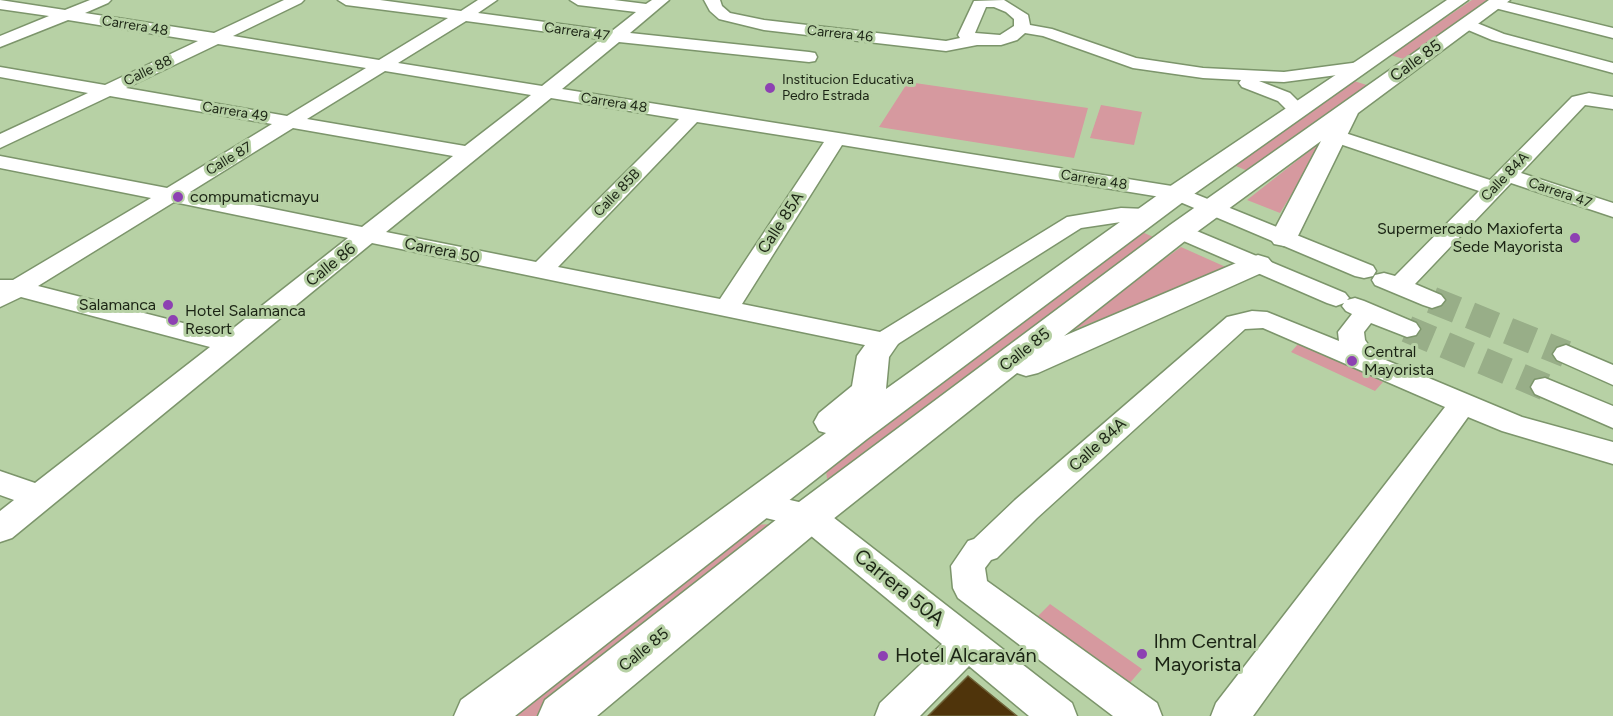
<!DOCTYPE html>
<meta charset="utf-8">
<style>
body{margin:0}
canvas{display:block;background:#b7d1a5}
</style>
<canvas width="1613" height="716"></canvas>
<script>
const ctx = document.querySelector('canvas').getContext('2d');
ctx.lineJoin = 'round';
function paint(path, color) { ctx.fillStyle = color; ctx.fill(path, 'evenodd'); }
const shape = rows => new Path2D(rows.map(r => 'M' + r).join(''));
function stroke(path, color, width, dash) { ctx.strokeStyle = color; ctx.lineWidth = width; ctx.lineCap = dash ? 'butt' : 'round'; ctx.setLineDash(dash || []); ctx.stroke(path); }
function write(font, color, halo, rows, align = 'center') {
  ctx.font = font + ' Figtree,sans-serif'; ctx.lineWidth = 6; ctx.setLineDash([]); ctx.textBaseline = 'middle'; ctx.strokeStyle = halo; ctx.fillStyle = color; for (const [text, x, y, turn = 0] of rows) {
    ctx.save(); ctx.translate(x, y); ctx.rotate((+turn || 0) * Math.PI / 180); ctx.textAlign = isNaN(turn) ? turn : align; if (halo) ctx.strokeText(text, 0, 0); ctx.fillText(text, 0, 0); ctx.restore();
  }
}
paint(shape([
 [1472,0,1489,0,1404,59,1390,55],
 [1354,81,1370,86,1248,171,1231,164],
 [908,82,1088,108,1074,158,879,127],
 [1101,105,1142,112,1134,145,1090,138],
 [1327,137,1280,213,1247,200],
 [1142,232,1158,239,828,487,825,462],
 [1181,247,1228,268,1056,337],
 [1299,343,1383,382,1375,391,1291,352],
 [780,524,536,716,494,716,743,525],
 [1050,604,1142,669,1128,685,1036,618]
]), '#d6999f');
const building = shape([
 [968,676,1017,716,928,716,968,676]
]);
paint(building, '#4f340b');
stroke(building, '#6e6339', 1.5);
stroke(shape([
 [1432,300,1566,354],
 [1407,329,1545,387]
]), '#98ae88', 27, [27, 14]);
const minor = shape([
 [0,0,65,10,90,0,111,0,108,3,85,13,214,33,284,0,304,0,301,3,233,36,379,60,448,18,346,5,338,0,380,0,461,11,478,0,497,0,478,13,612,31,636,12,578,5,570,0,614,0,646,4,652,0,669,0,630,33,809,52,815,53,817,57,815,61,809,62,619,42,562,89,1178,187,1373,266,1376,271,1373,276,1364,278,1355,276,1173,199,842,145,742,304,880,332,1067,217,1121,208,1146,209,1154,211,1157,216,1154,221,1146,223,1121,222,1081,228,893,347,884,349,372,243,12,538,0,542,0,511,14,500,0,495,0,471,35,483,210,347,21,297,0,307,0,280,13,280,151,198,0,168,0,156,167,188,272,124,110,96,0,148,0,134,88,93,0,77,0,67,105,85,198,41,68,20,0,47,0,36,49,16,0,9,0,0],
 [466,21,601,39,542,86,398,63,466,21],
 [218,44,366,68,287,116,126,88,218,44],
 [385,71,531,95,465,146,307,119,385,71],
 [551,98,679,119,536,262,386,232,551,98],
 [697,122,824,142,720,299,558,267,697,122],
 [293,128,453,156,362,227,190,192,293,128],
 [174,202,348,238,226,334,38,286,174,202],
 [704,0,720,0,722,6,730,13,764,20,946,41,960,38,958,35,974,1,1004,0,1028,15,1030,25,1052,29,1136,58,1203,68,1284,72,1360,62,1366,63,1369,67,1366,71,1360,72,1284,82,1259,81,1290,93,1307,110,1305,114,1298,116,1291,114,1278,101,1242,87,1239,83,1241,80,1203,78,1133,68,1043,36,1025,33,1017,40,1001,45,977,45,946,51,764,30,719,19,710,11,704,0],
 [986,7,994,7,1006,12,1014,19,1014,26,1000,35,975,33,986,7],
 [1498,0,1613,28,1613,38,1491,7,1488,4,1491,1,1498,0],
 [1467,19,1504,34,1613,63,1613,73,1492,40,1461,27,1459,24,1467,19],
 [1589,93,1613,97,1613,109,1585,105,1521,173,1613,203,1613,217,1511,183,1415,284,1441,295,1445,300,1441,305,1432,308,1423,305,1375,285,1372,280,1375,275,1384,273,1395,276,1479,191,1328,140,1325,136,1328,132,1342,132,1490,180,1572,97,1589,93],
 [1180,224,1345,293,1349,298,1347,300,1355,298,1364,301,1416,323,1420,329,1416,335,1407,337,1371,323,1364,332,1365,340,1376,356,1522,417,1613,442,1613,464,1502,431,1468,417,1253,716,1211,716,1216,703,1445,407,1263,328,1245,329,1037,518,997,558,991,560,985,568,987,581,1157,703,1162,716,1113,716,958,598,953,588,951,566,968,541,974,539,1015,500,1227,317,1252,311,1267,312,1339,341,1338,332,1352,314,1346,311,1342,306,1344,303,1336,306,1327,303,1172,236,1169,231,1172,226,1180,224],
 [1566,345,1613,365,1613,385,1557,360,1553,354,1557,348,1566,345],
 [1545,378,1613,406,1613,428,1535,394,1531,387,1535,380,1545,378],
 [756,492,820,507,1072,703,1077,716,1029,716,969,666,920,716,875,716,880,703,942,644,799,526,745,513,740,504,745,495,756,492]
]);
const major = shape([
 [1447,0,1468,0,1187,199,867,439,515,716,454,716,461,700,826,433,819,431,814,422,819,413,852,386,857,356,873,334,884,331,895,334,900,341,889,357,886,389,1169,187,1447,0],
 [1489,0,1510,0,1358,113,1294,244,1284,246,1274,244,1270,238,1321,141,1190,237,1064,336,1248,258,1258,255,1268,258,1273,264,1268,270,1038,373,1026,376,1017,373,823,527,597,716,538,716,545,700,795,505,1170,225,1489,0]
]);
stroke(minor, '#7c956b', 3);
stroke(major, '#7c956b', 3);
paint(minor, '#fff');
paint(major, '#fff');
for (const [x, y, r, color] of [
 [770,88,6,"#8d41b2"],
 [178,197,6,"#8d41b2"],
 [1575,238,6,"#8d41b2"],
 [168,305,6,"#8d41b2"],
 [173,320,6,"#8d41b2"],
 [1352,361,6,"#8d41b2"],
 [1142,654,6,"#8d41b2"],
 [883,656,6,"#8d41b2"]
]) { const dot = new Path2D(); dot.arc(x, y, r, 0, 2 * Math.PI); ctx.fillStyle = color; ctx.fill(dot); stroke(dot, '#b7d1a5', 2); }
write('14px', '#1b2414', '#b7d1a5', [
 ["Carrera 48",135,26,9],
 ["Carrera 47",577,32,8],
 ["Carrera 46",840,34,6],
 ["Calle 88",148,71,-26],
 ["Carrera 48",614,103,9],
 ["Carrera 49",235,112,9],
 ["Calle 87",229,159,-31],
 ["Calle 84A",1505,177,-46],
 ["Carrera 48",1094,180,9],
 ["Calle 85B",617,193,-46],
 ["Carrera 47",1560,193,19]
]);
write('14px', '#1b2414', '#b7d1a5', [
 ["Institucion Educativa",782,80],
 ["Pedro Estrada",782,96]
], 'left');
write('16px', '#1b2414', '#b7d1a5', [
 ["Calle 85",1416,61,-36],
 ["Calle 85A",781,223,-57],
 ["Carrera 50",442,251,11],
 ["Calle 86",331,265,-39],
 ["Calle 85",1025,350,-38],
 ["Calle 84A",1098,445,-42],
 ["Calle 85",644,650,-39]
]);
write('16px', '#1b2414', '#b7d1a5', [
 ["compumaticmayu",190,197],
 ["Supermercado Maxioferta",1563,229,"right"],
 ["Sede Mayorista",1563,247,"right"],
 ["Salamanca",156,305,"right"],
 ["Hotel Salamanca",185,311],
 ["Resort",185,329],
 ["Central",1364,352],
 ["Mayorista",1364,370]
], 'left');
write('20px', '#1b2414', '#b7d1a5', [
 ["Carrera 50A",899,588,39]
]);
write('20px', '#1b2414', '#b7d1a5', [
 ["lhm Central",1154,642],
 ["Mayorista",1154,665],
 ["Hotel Alcaraván",895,656]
], 'left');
</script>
